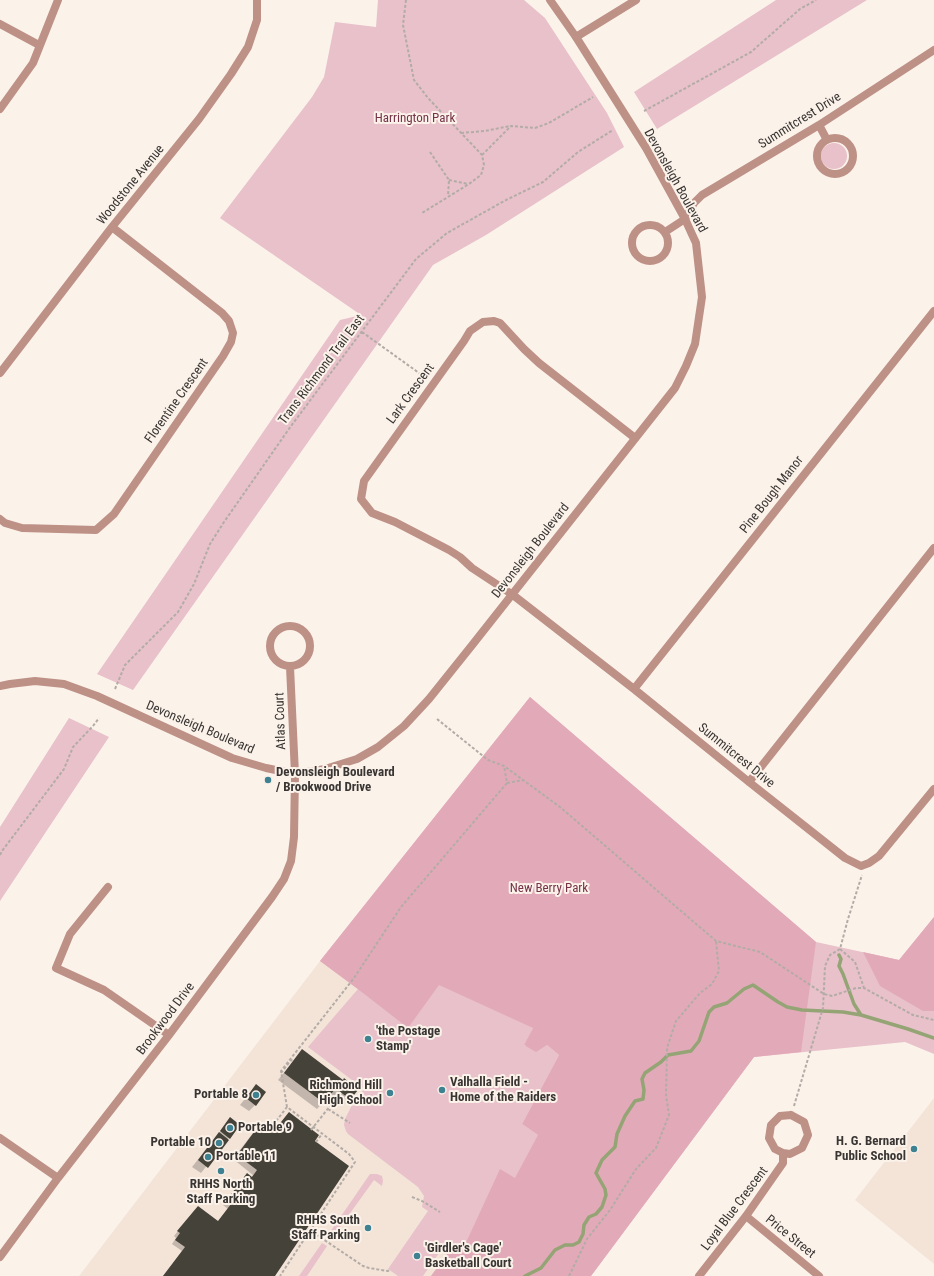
<!DOCTYPE html>
<style>
body{margin:0}
canvas{display:block;background:#fbf2ea}
</style>
<canvas width="934" height="1276"></canvas>
<script>
const ctx = document.querySelector('canvas').getContext('2d');
ctx.lineJoin = 'round';
function paint(path, color) { ctx.fillStyle = color; ctx.fill(path, 'evenodd'); }
const shape = rows => new Path2D(rows.map(r => 'M' + r).join(''));
function stroke(path, color, width, dash) { ctx.strokeStyle = color; ctx.lineWidth = width; ctx.lineCap = dash ? 'butt' : 'round'; ctx.setLineDash(dash || []); ctx.stroke(path); }
function write(font, color, halo, rows, align = 'center') {
  ctx.font = font + ' "Roboto Condensed",sans-serif'; ctx.lineWidth = 4; ctx.setLineDash([]); ctx.textBaseline = 'middle'; ctx.strokeStyle = halo; ctx.fillStyle = color; for (const [text, x, y, turn = 0] of rows) {
    ctx.save(); ctx.translate(x, y); ctx.rotate((+turn || 0) * Math.PI / 180); ctx.textAlign = isNaN(turn) ? turn : align; if (halo) ctx.strokeText(text, 0, 0); ctx.fillText(text, 0, 0); ctx.restore();
  }
}
paint(shape([
 [320,961,363,993,439,985,585,1051,474,1252,453,1246,431,1276,79,1276],
 [934,1098,934,1264,855,1200]
]), '#f4e4d8');
paint(shape([
 [378,0,524,0,545,18,607,113,624,147,486,235,433,265,133,690,97,674,340,320,361,315,220,218,312,97,324,77,335,22,376,27],
 [776,0,867,0,657,129,634,92],
 '821 156a13 13 0 1 1 26 0a13 13 0 1 1-26 0Z',
 [530,697,816,942,899,960,934,917,934,1054,905,1042,754,1057,591,1276,431,1276,453,1246,446,1243,423,1276,398,1276,388,1269,428,1211,422,1207,424,1196,418,1187,348,1134,346,1131,344,1125,345,1119,351,1107,364,1089,308,1047,358,989,320,961],
 [533,1028,585,1051,538,1135,522,1124,559,1055,547,1045,524,1046],
 [69,718,109,737,0,901,0,827],
 [370,1174,377,1174,382,1176,383,1181,382,1186,374,1180,330,1241,326,1238],
 [322,1243,327,1246,307,1276,299,1276]
]), '#e8c1ca');
paint(shape([
 [530,697,816,942,801,1052,754,1057,591,1276,431,1276,453,1246,463,1249,500,1169,515,1178,538,1135,522,1124,559,1055,547,1045,536,1052,524,1045,533,1028,439,985,408,1028,363,993,320,961],
 [934,917,934,1011,923,1011,880,986,863,952,899,960]
]), '#e2aab8');
paint(shape([
 [302,1050,350,1099,343,1106,330,1095,317,1109,278,1080],
 [256,1085,255,1105,249,1111,240,1105],
 [289,1113,314,1141,273,1276,163,1276,182,1251,172,1244,176,1238,174,1236,194,1211,198,1207,218,1222,228,1209,223,1205,243,1179,251,1178,253,1175,233,1159,253,1133,257,1129,259,1131,264,1126,273,1133],
 [230,1119,239,1125,201,1173,192,1167]
]), '#0003');
stroke(shape([
 [839,955,841,959,839,966,843,974,854,1004,861,1015],
 [525,1276,541,1268,555,1250,565,1245,573,1245,579,1242,583,1234,584,1225,589,1217,596,1214,602,1207,606,1195,605,1189,596,1173,602,1160,615,1147,617,1134,625,1116,635,1101,643,1099,644,1090,642,1079,645,1073,661,1062,668,1055,691,1051,699,1041,709,1012,714,1007,727,1003,744,989,753,985,778,1002,787,1007,802,1010,843,1012,861,1015,908,1029,934,1038]
]), '#94a475', 3.5);
paint(shape([
 [302,1049,343,1080,344,1078,358,1090,350,1100,336,1088,324,1103,284,1073],
 [256,1084,266,1092,256,1106,246,1098],
 [289,1112,319,1135,315,1141,349,1166,275,1276,163,1276,185,1247,175,1240,180,1233,177,1231,198,1206,218,1221,231,1204,226,1201,247,1173,252,1177,257,1170,237,1155,257,1128,260,1130,264,1124,273,1132],
 [230,1117,240,1125,230,1139,220,1131],
 [219,1132,229,1140,208,1168,198,1160]
]), '#45423a');
stroke(shape([
 [406,0,403,25,414,80,428,98,482,155,484,165,481,175,469,184,422,213],
 [644,111,751,52,800,9,816,0],
 [461,133,485,131,510,126],
 [430,152,449,180,448,196],
 [482,155,511,126,535,128,549,123,593,97],
 [449,180,468,184],
 [362,332,426,378],
 [115,689,125,665,178,612,194,584,210,544,224,522,291,426,416,259,447,233,506,200,543,182,578,152,613,130],
 [437,719,488,760,504,766,560,807,716,941,760,952,824,994,832,996,856,988,864,988,913,1015,934,1020],
 [507,783,524,780],
 [0,855,2,851,64,769,73,747,93,726,99,718],
 [840,949,855,962,864,988],
 [281,1073,291,1060,293,1061],
 [333,1092,338,1096,342,1095,348,1100,347,1102,340,1098,339,1100,333,1102],
 [794,1106,823,1008,825,966,830,955,840,949,848,919,862,875],
 [287,1107,281,1071,354,978,401,907,507,783,504,766],
 [328,1109,350,1123],
 [270,1129,287,1107,349,1154,355,1162,280,1276],
 [311,1130,338,1096],
 [316,1142,322,1134],
 [412,1197,422,1201,440,1212],
 [308,1229,363,1266,369,1268,388,1271,389,1270],
 [569,1276,587,1239,610,1210,636,1169,656,1148,669,1115,666,1095,667,1048,676,1021,700,993,712,984,719,971,716,941]
]), '#b3aca6', 2, [3, 2]);
stroke(shape([
 [0,24,39,45],
 [576,37,636,0],
 [0,109,33,63,58,0],
 [819,125,827,140],
 '817 156a18 18 0 1 1 36 0a18 18 0 1 1-36 0Z',
 '632 243a18 18 0 1 1 36 0a18 18 0 1 1-36 0Z',
 [665,232,685,219,694,203,702,195,819,125,934,50],
 [0,373,112,227,199,119,231,74,248,47,257,20,257,0],
 [635,438,539,363,524,349,500,323,494,321,483,322,470,331,464,341,364,481,361,499,372,513,395,522,449,550,460,557,472,568,513,595,634,689,749,782,845,858,861,866,869,863,879,856,934,789],
 [0,519,5,523,22,528,96,530,114,514,223,356,231,342,233,333,229,321,222,313,112,227],
 '270 646a20 20 0 1 1 40 0a20 20 0 1 1-40 0Z',
 [634,689,934,311],
 [749,782,934,548],
 [108,887,70,934,56,968,104,990,169,1035],
 [791,1115,804,1122,808,1135,802,1148,790,1154,783,1153,775,1149,769,1138,771,1125,780,1116,791,1115],
 [0,1138,58,1178],
 [746,1216,819,1276],
 [0,1257,58,1178,169,1035,272,897,284,879,291,861,294,837,295,774,290,667],
 [699,1276,746,1216,783,1163,783,1153]
]), '#be9187', 8);
stroke(shape([
 [0,686,10,684,35,681,64,684,97,696,232,758,266,768,295,774,325,769,357,759,378,747,404,726,429,699,473,644,675,388,686,366,695,344,702,297,696,243,685,219,646,148,576,37,550,0]
]), '#be9187', 8);
for (const [x, y, r, color] of [
 [268,780,4,"#3e8191"],
 [368,1039,4,"#3e8191"],
 [442,1090,4,"#3e8191"],
 [390,1093,4,"#3e8191"],
 [256,1095,4,"#3e8191"],
 [230,1128,4,"#3e8191"],
 [219,1143,4,"#3e8191"],
 [914,1149,4,"#3e8191"],
 [208,1157,4,"#3e8191"],
 [221,1171,4,"#3e8191"],
 [368,1228,4,"#3e8191"],
 [417,1256,4,"#3e8191"]
]) { const dot = new Path2D(); dot.arc(x, y, r, 0, 2 * Math.PI); ctx.fillStyle = color; ctx.fill(dot); stroke(dot, '#fbf2ea', 1.5); }
write('13px', '#763248', '#fbf2ea', [
 ["Harrington Park",415,119],
 ["New Berry Park",549,889]
]);
write('13px', '#393533', '#fbf2ea', [
 ["Summitcrest Drive",800,121,-32],
 ["Devonsleigh Boulevard",675,181,61],
 ["Woodstone Avenue",131,185,-51],
 ["Trans Richmond Trail East",322,370,-53],
 ["Lark Crescent",411,394,-54],
 ["Florentine Crescent",177,401,-55],
 ["Pine Bough Manor",772,495,-52],
 ["Devonsleigh Boulevard",531,551,-52],
 ["Atlas Court",281,721,-92],
 ["Devonsleigh Boulevard",200,728,23],
 ["Summitcrest Drive",736,756,39],
 ["Brookwood Drive",166,1019,-53],
 ["Loyal Blue Crescent",735,1209,-53],
 ["Price Street",790,1237,39]
]);
write('bold 13px', '#393533', '#fbf2ea', [
 ["Devonsleigh Boulevard",276,773],
 ["/ Brookwood Drive",276,788],
 ["'the Postage",376,1032],
 ["Stamp'",376,1047],
 ["Valhalla Field -",450,1083],
 ["Home of the Raiders",450,1098],
 ["Richmond Hill",382,1086,"right"],
 ["High School",382,1101,"right"],
 ["Portable 8",248,1095,"right"],
 ["Portable 9",238,1128],
 ["H. G. Bernard",906,1142,"right"],
 ["Public School",906,1157,"right"],
 ["Portable 10",211,1143,"right"],
 ["Portable 11",216,1157],
 ["RHHS North",221,1185,"center"],
 ["Staff Parking",221,1200,"center"],
 ["RHHS South",360,1221,"right"],
 ["Staff Parking",360,1236,"right"],
 ["'Girdler's Cage'",425,1249],
 ["Basketball Court",425,1264]
], 'left');
</script>
